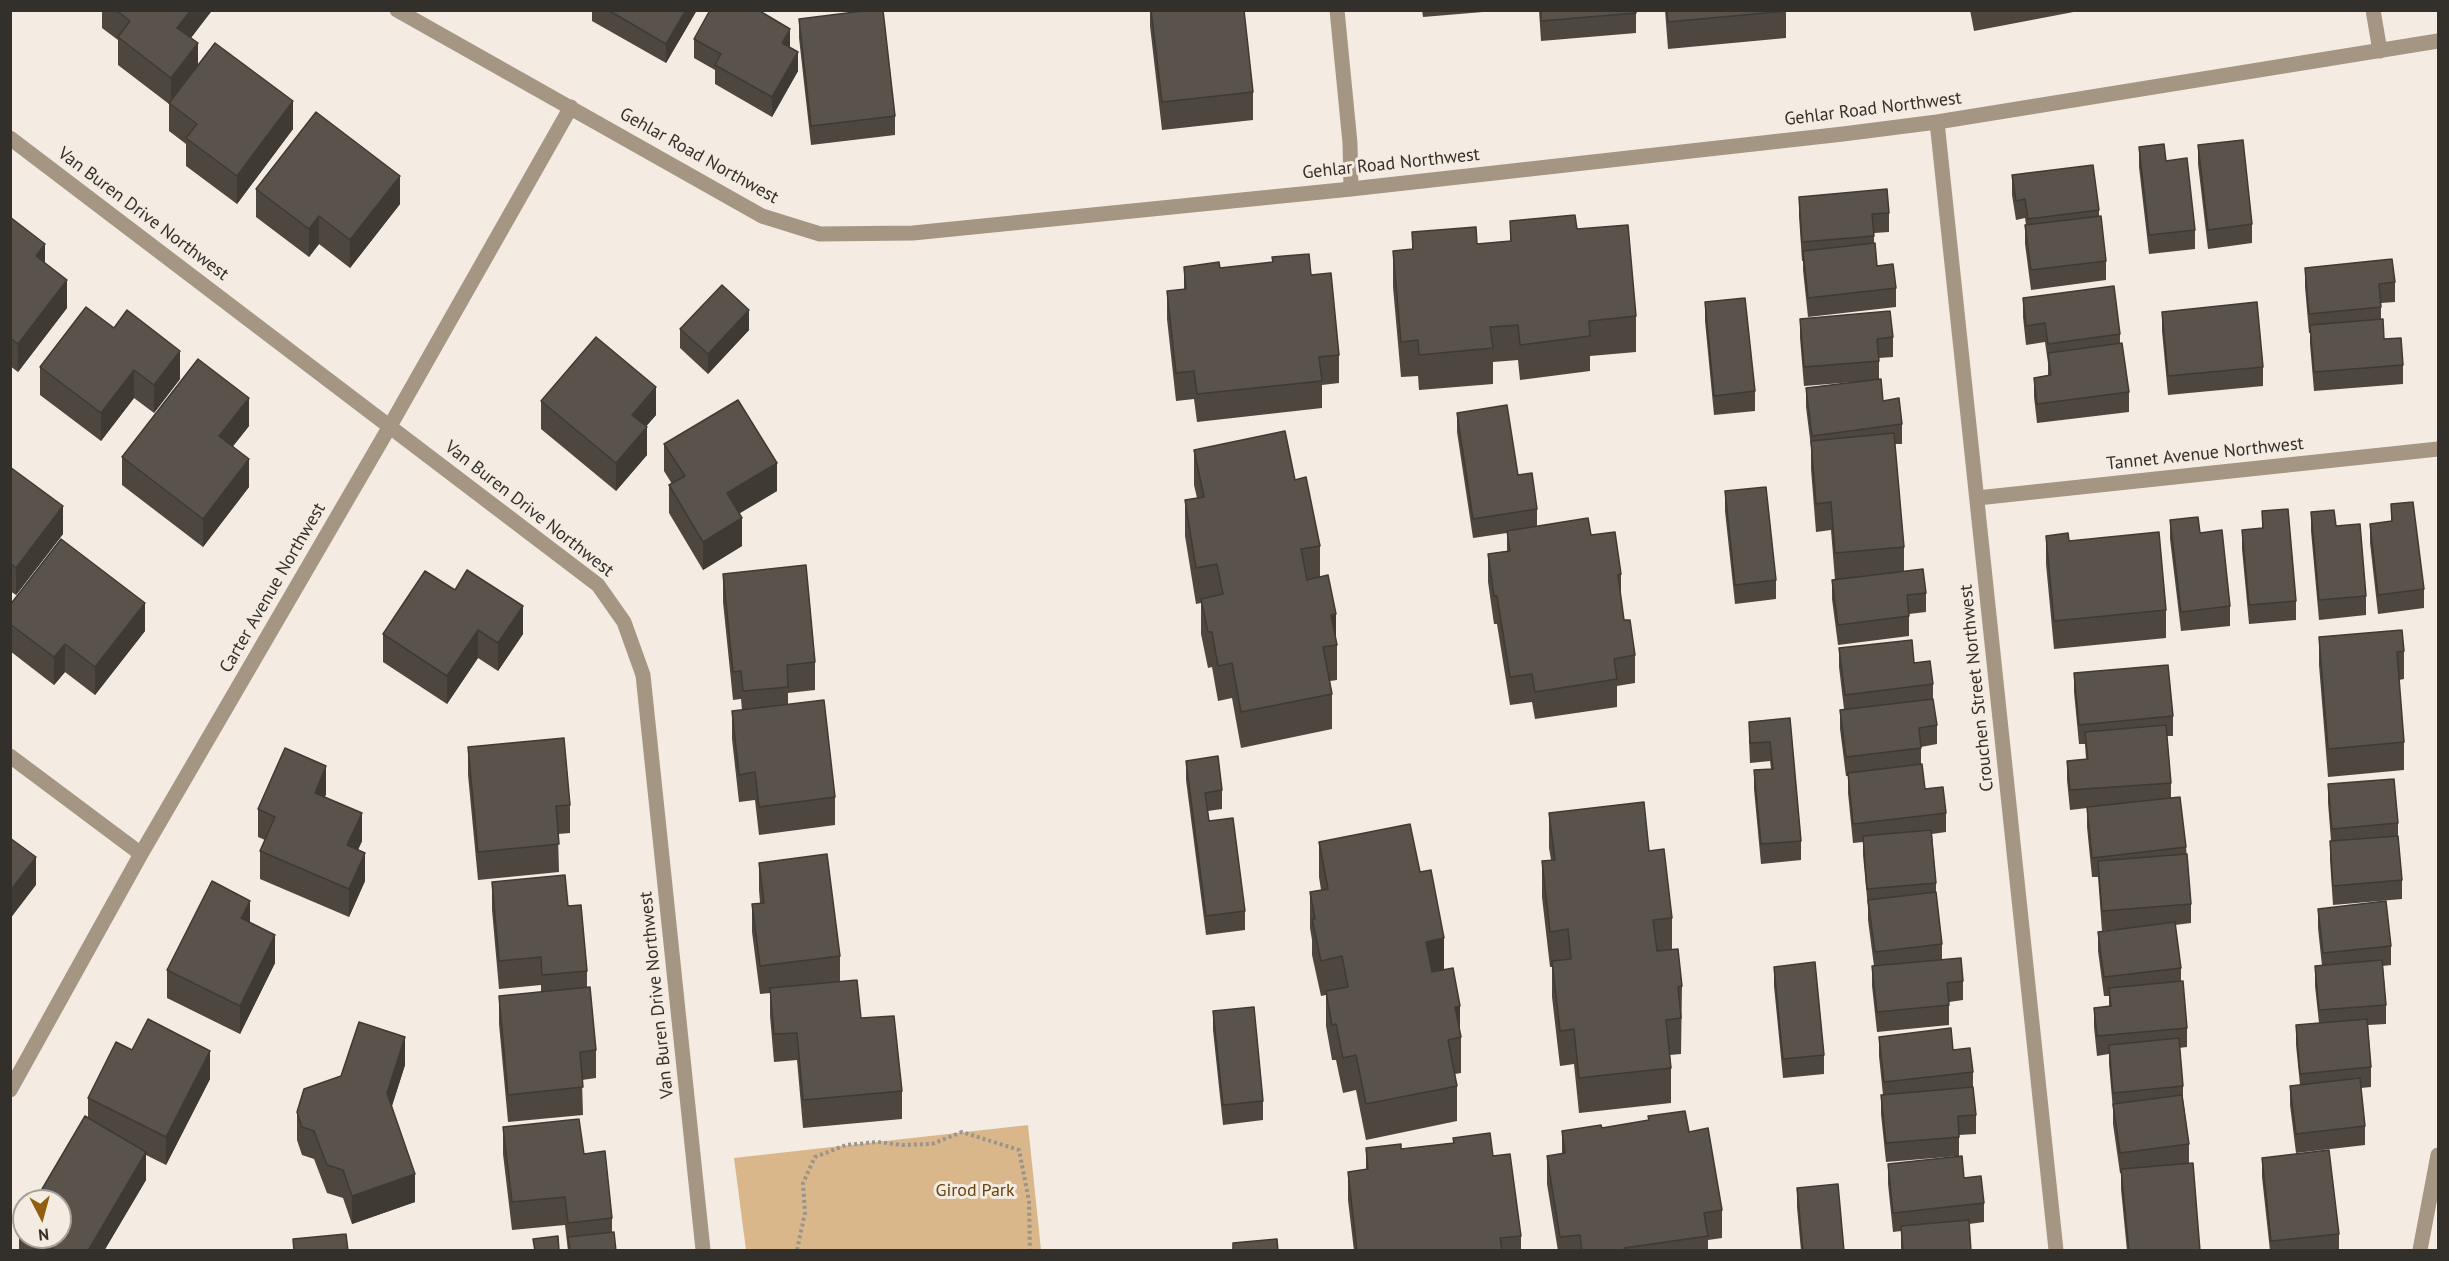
<!DOCTYPE html>
<style>
body{margin:0}
#map{position:relative;width:2449px;height:1261px;overflow:hidden;background:#f4ece2;font-family:"PT Sans",sans-serif}
canvas{display:block}
.frame{position:absolute;inset:0;border:12px solid #33302c;pointer-events:none}
.north{position:absolute;left:12px;top:1189px;width:60px;height:60px;box-sizing:border-box;background:#f4ece2;border:2px solid #a7a199;border-radius:50%;rotate:174deg;font-size:16px;font-weight:700;line-height:24px;text-align:center;color:#33302c}
.north::after{content:'';display:block;margin:auto;width:21px;height:27px;background:#91600e;clip-path:polygon(50% 0,100% 100%,50% 72%,0 100%)}
</style>
<div id="map">
<canvas width="2449" height="1261"></canvas>
<div class="frame"></div>
<div class="north">N</div>
</div>
<script>
const ctx = document.querySelector('canvas').getContext('2d');
ctx.lineJoin = 'round';
function paint(path, color) { ctx.fillStyle = color; ctx.fill(path, 'evenodd'); }
const shape = rows => new Path2D(rows.map(r => 'M' + r).join(''));
function stroke(path, color, width, dash) { ctx.strokeStyle = color; ctx.lineWidth = width; ctx.lineCap = dash ? 'butt' : 'round'; ctx.setLineDash(dash || []); ctx.stroke(path); }
function write(font, color, halo, rows, align = 'center') {
  ctx.font = font + ' "PT Sans",sans-serif'; ctx.lineWidth = 6; ctx.setLineDash([]); ctx.textBaseline = 'middle'; ctx.strokeStyle = halo; ctx.fillStyle = color; for (const [text, x, y, turn = 0] of rows) {
    ctx.save(); ctx.translate(x, y); ctx.rotate((+turn || 0) * Math.PI / 180); ctx.textAlign = isNaN(turn) ? turn : align; if (halo) ctx.strokeText(text, 0, 0); ctx.fillText(text, 0, 0); ctx.restore();
  }
}
paint(shape([
 [1028,1125,1041,1250,746,1250,734,1158]
]), '#d9b78b');
stroke(shape([
 [797,1250,805,1213,803,1183,815,1157,846,1145,878,1142,902,1145,932,1144,962,1132,1019,1150,1029,1201,1030,1250]
]), '#9a948d', 4, [3, 3]);
stroke(shape([
 [2373,10,2380,51]
]), '#a59683', 15);
stroke(shape([
 [397,10,762,216,820,234,913,233,1351,189,1843,134,1937,122,2438,41],
 [1337,10,1350,143,1351,189],
 [1937,122,2056,1250],
 [10,138,598,585,624,622,643,675,703,1250],
 [1977,498,2438,449],
 [10,756,141,854],
 [10,1090,141,854,390,426,571,107],
 [2420,1250,2438,1155]
]), '#a59683', 15);
paint(shape([
 [102,10,211,10,191,38,198,66,293,129,237,204,186,166,186,144,169,131,169,104,118,65,118,40,102,28],
 [592,10,697,10,666,63,592,21],
 [760,10,760,12,790,48,798,71,772,117,715,84,715,70,694,58,694,39],
 [1150,10,1244,10,1253,92,1253,120,1162,130,1150,26],
 [1422,10,1483,10,1483,12,1423,17],
 [1539,10,1636,10,1636,33,1541,41],
 [1665,10,1786,10,1786,38,1668,49],
 [1970,10,2084,10,1974,31],
 [799,19,895,116,895,135,811,145,799,38],
 [2198,145,2252,224,2252,243,2208,249,2198,164],
 [2139,147,2166,161,2195,230,2195,249,2149,254,2139,167],
 [2012,175,2099,210,2099,216,2106,261,2106,280,2031,290,2025,244,2025,225,2026,225,2025,218,2016,220,2012,195],
 [256,189,400,204,350,268,319,244,309,257,256,217],
 [1799,197,1889,213,1889,232,1874,233,1874,243,1877,266,1896,288,1896,307,1808,317,1803,270,1803,261,1802,261,1799,216],
 [10,217,45,264,67,308,18,372,10,366],
 [1510,221,1577,229,1636,316,1636,352,1590,356,1590,371,1520,380,1518,360,1493,362,1493,384,1419,390,1418,376,1401,377,1393,287,1393,251,1412,249,1412,232,1477,244,1510,241],
 [1184,267,1220,268,1311,275,1339,355,1339,383,1322,385,1322,408,1197,422,1194,399,1176,401,1167,319,1167,291,1184,290],
 [2305,268,2395,282,2395,302,2381,303,2381,319,2384,339,2403,365,2403,384,2314,391,2310,344,2310,333,2309,333,2305,287],
 [2023,298,2120,334,2120,344,2129,392,2129,412,2037,423,2034,397,2034,378,2048,375,2048,363,2045,342,2026,345,2023,317],
 [1705,302,1755,391,1755,411,1714,415,1705,321],
 [86,307,180,379,154,413,134,398,101,441,40,395,40,367],
 [2162,312,2263,367,2263,386,2168,395,2162,331],
 [1800,319,1893,337,1893,357,1879,358,1879,379,1883,401,1902,424,1902,444,1895,444,1904,547,1904,572,1926,593,1926,612,1909,614,1909,636,1838,645,1832,599,1832,580,1835,580,1831,530,1816,532,1811,469,1811,447,1806,407,1806,388,1854,382,1804,386,1800,338],
 [680,329,749,330,708,374,680,348],
 [541,401,656,415,646,426,647,455,616,491,541,429],
 [1457,413,1518,475,1537,509,1537,526,1591,535,1621,574,1621,600,1624,620,1635,655,1635,683,1617,686,1617,707,1535,719,1532,702,1510,705,1497,624,1494,624,1488,582,1488,554,1507,551,1507,533,1473,538,1457,432],
 [249,426,233,446,249,487,203,547,122,485,122,457],
 [664,444,777,491,739,513,742,546,703,570,669,513,669,485,672,484,664,471],
 [1194,450,1295,480,1320,546,1320,577,1337,645,1337,680,1330,681,1332,694,1332,729,1241,748,1232,698,1218,701,1212,667,1208,668,1201,634,1201,603,1196,604,1185,536,1185,500,1197,498,1194,485],
 [10,467,63,534,16,595,10,591],
 [1725,491,1776,580,1776,599,1735,604,1725,511],
 [2391,504,2424,589,2424,608,2378,614,2370,543,2370,524,2391,521],
 [2262,511,2296,601,2296,620,2249,624,2242,549,2242,530,2262,528],
 [2311,512,2336,526,2366,596,2366,615,2319,620,2311,531],
 [2170,520,2200,533,2230,606,2230,626,2181,631,2170,539],
 [2046,536,2069,541,2166,610,2166,638,2054,649,2046,564],
 [425,571,523,634,498,671,478,658,447,704,383,662,383,634],
 [723,574,815,662,815,690,788,693,788,704,835,797,835,825,759,835,755,800,739,802,732,739,732,711,742,710,741,699,733,700,723,602],
 [10,605,145,631,95,695,65,672,54,685,10,651],
 [2319,637,2404,651,2404,679,2399,680,2404,742,2404,770,2328,777,2319,665],
 [1839,648,1914,663,1933,684,1933,699,1937,725,1937,744,1921,747,1921,764,1925,789,1946,813,1946,832,1932,834,1936,883,1936,896,1942,944,1942,960,1963,981,1963,1000,1949,1002,1949,1025,1877,1032,1872,986,1872,966,1874,966,1868,920,1868,908,1863,855,1863,842,1853,843,1848,793,1848,776,1846,776,1840,729,1840,710,1844,709,1839,667],
 [2074,673,2173,716,2173,736,2167,736,2171,783,2171,798,2186,847,2191,904,2191,923,2175,925,2181,968,2181,981,2187,1028,2187,1047,2179,1048,2183,1086,2183,1099,2189,1144,2189,1163,2200,1251,2127,1251,2121,1189,2121,1173,2120,1173,2113,1124,2113,1110,2109,1064,2109,1054,2097,1056,2094,1027,2094,1008,2109,1006,2109,996,2104,996,2098,951,2098,932,2118,929,2102,931,2098,877,2092,877,2087,827,2087,808,2070,810,2067,780,2067,761,2086,759,2085,744,2079,744,2074,692],
 [1790,718,1801,841,1801,860,1761,864,1754,789,1754,770,1771,769,1770,761,1750,763,1749,741,1749,722],
 [468,747,570,805,570,833,558,834,559,872,478,880,468,775],
 [1186,761,1222,790,1222,809,1208,811,1209,821,1245,911,1245,930,1206,935,1186,780],
 [2328,784,2398,823,2398,836,2402,880,2402,899,2333,905,2330,860,2330,841,2331,841,2328,803],
 [326,794,325,797,362,841,358,850,365,881,349,917,260,879,260,851,265,840,258,837,258,809],
 [1549,813,1649,851,1672,918,1672,949,1682,986,1681,1054,1670,1055,1671,1068,1671,1103,1579,1113,1574,1064,1560,1066,1552,997,1552,967,1550,967,1542,897,1542,861,1551,860,1549,848],
 [1319,842,1420,872,1461,1037,1461,1073,1455,1074,1457,1086,1457,1121,1366,1140,1356,1090,1343,1093,1336,1060,1332,1060,1326,1026,1326,995,1321,996,1312,955,1312,940,1310,928,1310,892,1321,890,1319,877],
 [759,863,840,956,840,982,902,1091,902,1119,803,1128,797,1060,774,1062,770,1016,770,993,760,994,752,932,752,904,760,903,759,890],
 [492,882,568,906,587,971,587,987,596,1050,596,1078,582,1080,583,1115,508,1122,499,1024,499,996,541,992,541,985,499,989,492,910],
 [2318,909,2391,946,2391,965,2383,966,2386,1005,2386,1024,2368,1025,2371,1067,2371,1087,2361,1088,2365,1126,2365,1145,2296,1153,2290,1105,2290,1086,2300,1085,2296,1045,2296,1025,2319,1023,2315,986,2315,966,2322,966,2318,928],
 [275,963,240,1034,167,998,167,970],
 [1774,967,1824,1055,1824,1074,1783,1078,1774,986],
 [1213,1011,1263,1101,1263,1120,1223,1125,1213,1030],
 [1879,1037,1953,1050,1973,1072,1973,1087,1976,1115,1976,1134,1959,1135,1959,1156,1886,1162,1881,1114,1881,1095,1883,1095,1879,1056],
 [132,1050,210,1079,166,1165,146,1155,146,1180,104,1251,19,1251,19,1228,24,1219,24,1237,60,1237,88,1118,88,1098],
 [405,1065,392,1106,415,1202,352,1224,343,1198,327,1193,314,1159,302,1155,297,1140,297,1112],
 [1648,1116,1689,1132,1722,1210,1722,1238,1708,1240,1708,1251,1558,1251,1547,1184,1547,1156,1562,1154,1562,1131,1602,1128,1648,1121],
 [503,1127,584,1154,612,1218,612,1232,616,1251,568,1251,565,1225,512,1230,503,1154],
 [1453,1138,1493,1156,1521,1236,1521,1251,1354,1251,1348,1200,1348,1172,1366,1170,1366,1148,1401,1149,1453,1143],
 [2262,1158,2339,1234,2339,1251,2270,1251,2262,1177],
 [1888,1164,1964,1178,1984,1203,1984,1222,1969,1224,1971,1251,1901,1251,1901,1231,1893,1232,1888,1184],
 [1797,1188,1844,1251,1801,1251,1797,1207]
]), '#4d4740');
paint(shape([
 [191,10,211,10,211,12,177,56,177,28],
 [686,10,697,10,666,63,666,44],
 [790,29,790,48,782,43],
 [198,43,198,71,171,106,171,78],
 [798,52,798,71,772,117,772,97],
 [293,101,293,129,237,204,237,176],
 [400,176,400,204,350,268,350,240],
 [319,216,319,244,309,257,309,229],
 [45,244,45,272,36,256],
 [67,280,67,308,18,372,18,344],
 [749,310,749,330,708,374,708,354],
 [180,351,180,379,154,413,154,385],
 [134,370,134,398,101,441,101,413],
 [656,387,656,415,632,443,632,415],
 [249,398,249,426,219,464,219,436],
 [647,427,647,455,616,491,616,463],
 [249,459,249,487,203,547,203,519],
 [777,463,777,491,727,521,727,493],
 [63,506,63,534,16,595,16,568],
 [742,518,742,546,703,570,703,542],
 [145,603,145,631,95,695,95,667],
 [523,606,523,634,498,671,498,643],
 [1336,614,1336,645,1331,615],
 [478,630,478,658,447,704,447,676],
 [65,644,65,672,54,685,54,657],
 [326,766,326,794,315,821,315,793],
 [362,813,362,841,347,873,347,845],
 [365,853,365,881,349,917,349,889],
 [36,857,36,885,10,919,10,891],
 [250,901,250,928,241,918],
 [275,935,275,963,240,1034,240,1006],
 [1444,938,1444,974,1426,978,1426,942],
 [1460,1006,1460,1037,1455,1007],
 [405,1037,405,1065,387,1121,387,1093],
 [210,1051,210,1079,166,1165,166,1137],
 [146,1152,146,1180,104,1251,88,1251],
 [415,1174,415,1202,352,1224,352,1196]
]), '#3f3a34');
const building = shape([
 [116,10,191,10,177,28,198,43,171,78,118,37,130,21,116,10],
 [608,10,686,10,666,44,608,10],
 [710,10,758,10,790,29,782,43,798,52,772,97,715,65,721,54,694,39,710,10],
 [871,10,883,10,895,116,811,126,799,19,871,10],
 [1151,10,1244,10,1253,92,1162,102,1151,10],
 [1541,10,1636,10,1636,13,1541,21,1541,10],
 [1667,10,1786,10,1786,11,1668,22,1667,10],
 [215,43,293,101,237,176,186,138,197,124,169,103,215,43],
 [316,112,400,176,350,240,319,216,309,229,256,189,316,112],
 [2243,140,2252,224,2208,230,2198,145,2243,140],
 [2164,144,2166,161,2187,158,2195,230,2149,235,2139,147,2164,144],
 [2093,165,2099,210,2028,219,2025,199,2016,201,2012,175,2093,165],
 [1887,189,1889,213,1872,214,1874,236,1802,242,1799,197,1887,189],
 [1575,215,1577,229,1628,225,1636,316,1589,321,1590,336,1520,345,1518,325,1490,327,1493,348,1419,355,1418,340,1401,342,1393,251,1413,249,1412,232,1476,227,1477,244,1511,241,1510,221,1575,215],
 [2101,216,2106,261,2031,270,2025,225,2101,216],
 [10,217,45,244,36,256,67,280,18,344,10,338,10,217],
 [1875,243,1877,266,1893,264,1896,288,1808,298,1803,251,1875,243],
 [1309,254,1311,275,1331,273,1339,355,1319,357,1322,381,1197,394,1194,371,1176,373,1167,291,1186,289,1184,267,1219,262,1220,268,1273,262,1272,257,1309,254],
 [2392,259,2395,282,2379,284,2381,307,2309,314,2305,268,2392,259],
 [722,285,749,310,708,354,680,329,722,285],
 [2114,286,2120,334,2048,344,2045,323,2026,326,2023,298,2114,286],
 [1745,298,1755,391,1714,396,1705,302,1745,298],
 [2257,302,2263,367,2168,376,2162,312,2257,302],
 [86,307,114,328,127,310,180,351,154,385,134,370,101,413,40,367,86,307],
 [1890,311,1893,337,1877,339,1879,361,1804,367,1800,319,1890,311],
 [2383,319,2384,339,2401,338,2403,365,2314,372,2310,325,2383,319],
 [596,337,656,387,632,415,647,427,616,463,541,401,596,337],
 [2122,343,2129,392,2037,404,2034,378,2051,375,2048,353,2122,343],
 [198,359,249,398,219,436,249,459,203,519,122,457,198,359],
 [1881,379,1883,401,1899,398,1902,424,1812,436,1806,388,1881,379],
 [738,400,777,463,727,493,742,518,703,542,669,485,685,476,664,444,738,400],
 [1507,405,1518,475,1532,473,1537,509,1473,519,1457,413,1507,405],
 [1285,431,1295,480,1306,477,1320,546,1301,549,1307,580,1328,575,1336,614,1331,615,1337,645,1323,647,1332,694,1241,712,1232,663,1218,666,1212,632,1208,632,1201,599,1223,594,1217,564,1196,568,1185,500,1204,497,1194,450,1285,431],
 [1894,433,1904,547,1835,553,1831,502,1816,504,1811,441,1894,433],
 [10,467,63,506,16,568,10,563,10,467],
 [1766,487,1776,580,1735,585,1725,491,1766,487],
 [2413,502,2424,589,2378,595,2370,524,2392,521,2391,504,2413,502],
 [2288,509,2296,601,2249,605,2242,530,2263,528,2262,511,2288,509],
 [2334,510,2336,526,2360,524,2366,596,2319,600,2311,512,2334,510],
 [2198,517,2200,533,2222,530,2230,606,2181,612,2170,520,2198,517],
 [1588,518,1591,535,1615,532,1621,574,1618,575,1624,620,1630,620,1635,655,1614,659,1617,679,1535,692,1532,674,1510,677,1497,596,1494,596,1488,554,1510,551,1507,531,1588,518],
 [2159,532,2166,610,2054,621,2046,536,2068,533,2069,541,2159,532],
 [61,539,145,603,95,667,65,644,54,657,10,624,10,605,61,539],
 [806,565,815,662,787,665,788,687,743,691,741,671,733,672,723,574,806,565],
 [1923,569,1926,593,1907,595,1909,616,1838,625,1832,580,1923,569],
 [467,570,523,606,498,643,478,630,447,676,383,634,425,571,455,590,467,570],
 [2402,630,2404,651,2397,652,2404,742,2328,749,2319,637,2402,630],
 [1912,640,1914,663,1930,661,1933,684,1845,695,1839,648,1912,640],
 [2168,665,2173,716,2079,725,2074,673,2168,665],
 [1933,699,1937,725,1919,728,1921,748,1846,757,1840,710,1933,699],
 [824,700,835,797,759,807,755,772,739,775,732,711,824,700],
 [1790,718,1801,841,1761,844,1754,770,1773,769,1770,742,1750,743,1749,722,1790,718],
 [2166,725,2171,783,2070,790,2067,761,2088,759,2085,732,2166,725],
 [564,738,570,805,556,806,559,844,478,852,468,747,564,738],
 [285,748,326,766,315,793,362,813,347,845,365,853,349,889,260,851,275,817,258,809,285,748],
 [1218,756,1222,790,1205,793,1209,821,1233,818,1245,911,1206,916,1186,761,1218,756],
 [1922,764,1925,789,1943,787,1946,813,1853,824,1848,773,1922,764],
 [2394,779,2398,823,2332,829,2328,784,2394,779],
 [2180,797,2186,847,2092,858,2087,807,2180,797],
 [1644,802,1649,851,1664,849,1672,918,1653,920,1657,951,1678,949,1682,986,1678,987,1681,1018,1666,1020,1671,1068,1579,1078,1574,1029,1560,1031,1552,961,1571,959,1568,929,1550,932,1542,861,1555,860,1549,813,1644,802],
 [1410,824,1420,872,1431,870,1444,938,1426,942,1432,972,1453,968,1460,1006,1455,1007,1461,1037,1448,1040,1457,1086,1366,1104,1356,1055,1343,1058,1336,1024,1332,1025,1326,991,1348,987,1342,956,1321,961,1312,919,1315,919,1310,892,1328,889,1319,842,1410,824],
 [1931,830,1936,883,1867,889,1863,836,1931,830],
 [2398,836,2402,880,2333,886,2330,841,2398,836],
 [10,838,36,857,10,891,10,838],
 [827,854,840,956,760,966,752,904,764,903,759,863,827,854],
 [2187,854,2191,904,2102,911,2098,861,2187,854],
 [565,875,568,906,581,905,587,971,542,975,541,957,499,961,492,882,565,875],
 [212,881,250,901,241,918,275,935,240,1006,167,970,212,881],
 [1936,892,1942,944,1875,952,1868,900,1936,892],
 [2386,901,2391,946,2323,953,2318,909,2386,901],
 [2175,922,2181,968,2104,977,2098,932,2175,922],
 [1961,958,1963,981,1947,983,1949,1005,1877,1012,1872,966,1961,958],
 [2382,960,2386,1005,2319,1010,2315,966,2382,960],
 [1815,962,1824,1055,1783,1059,1774,967,1815,962],
 [857,980,861,1018,894,1016,902,1091,803,1100,797,1033,774,1034,770,988,857,980],
 [2183,981,2187,1028,2097,1036,2094,1008,2111,1006,2109,988,2183,981],
 [590,987,596,1050,580,1052,583,1087,508,1095,499,996,590,987],
 [1254,1007,1263,1101,1223,1105,1213,1011,1254,1007],
 [148,1019,210,1051,166,1137,88,1098,116,1042,132,1050,148,1019],
 [2367,1019,2371,1067,2300,1074,2296,1025,2367,1019],
 [359,1022,405,1037,387,1093,415,1174,352,1196,343,1170,327,1165,314,1131,302,1127,297,1112,304,1089,341,1076,359,1022],
 [1951,1028,1953,1050,1970,1048,1973,1072,1884,1082,1879,1037,1951,1028],
 [2179,1038,2183,1086,2113,1093,2109,1045,2179,1038],
 [2360,1078,2365,1126,2296,1134,2290,1086,2360,1078],
 [1973,1087,1976,1115,1958,1116,1959,1137,1886,1143,1881,1095,1973,1087],
 [2182,1095,2189,1144,2120,1153,2113,1104,2182,1095],
 [1685,1111,1689,1132,1708,1128,1722,1210,1704,1213,1708,1236,1624,1248,1625,1250,1622,1251,1582,1251,1580,1235,1560,1237,1547,1156,1565,1153,1562,1131,1601,1125,1602,1128,1649,1120,1648,1116,1685,1111],
 [85,1116,146,1152,88,1251,57,1251,34,1237,60,1237,60,1201,35,1201,85,1116],
 [579,1119,584,1154,605,1151,612,1218,568,1223,565,1197,512,1202,503,1127,579,1119],
 [1490,1133,1493,1156,1510,1154,1521,1236,1500,1238,1502,1251,1357,1251,1348,1172,1368,1169,1366,1148,1401,1144,1401,1149,1454,1143,1453,1138,1490,1133],
 [2329,1150,2339,1234,2271,1241,2262,1158,2329,1150],
 [1962,1156,1964,1178,1981,1176,1984,1203,1893,1213,1888,1164,1962,1156],
 [2193,1163,2200,1251,2129,1251,2121,1169,2193,1163],
 [1838,1184,1844,1251,1803,1251,1797,1188,1838,1184],
 [24,1219,24,1231,19,1228,24,1219],
 [1969,1220,1971,1251,1903,1251,1901,1226,1969,1220],
 [614,1232,616,1251,570,1251,568,1237,614,1232],
 [346,1234,348,1251,294,1251,293,1239,346,1234],
 [558,1236,559,1251,535,1251,533,1239,558,1236],
 [1277,1239,1278,1251,1233,1251,1233,1243,1277,1239]
]);
paint(building, '#5a534b');
stroke(building, '#3f3a34', 1.5);
write('18px', '#33302c', '#f4ece2', [
 ["Gehlar Road Northwest",1873,109,-7],
 ["Gehlar Road Northwest",699,156,29],
 ["Gehlar Road Northwest",1391,164,-6],
 ["Van Buren Drive Northwest",143,214,37],
 ["Tannet Avenue Northwest",2205,454,-6],
 ["Van Buren Drive Northwest",529,509,38],
 ["Carter Avenue Northwest",273,588,-60],
 ["Crouchen Street Northwest",1977,688,-96],
 ["Van Buren Drive Northwest",657,995,-96]
]);
write('18px', '#65430d', '#f4ece2', [
 ["Girod Park",975,1191]
]);
</script>
